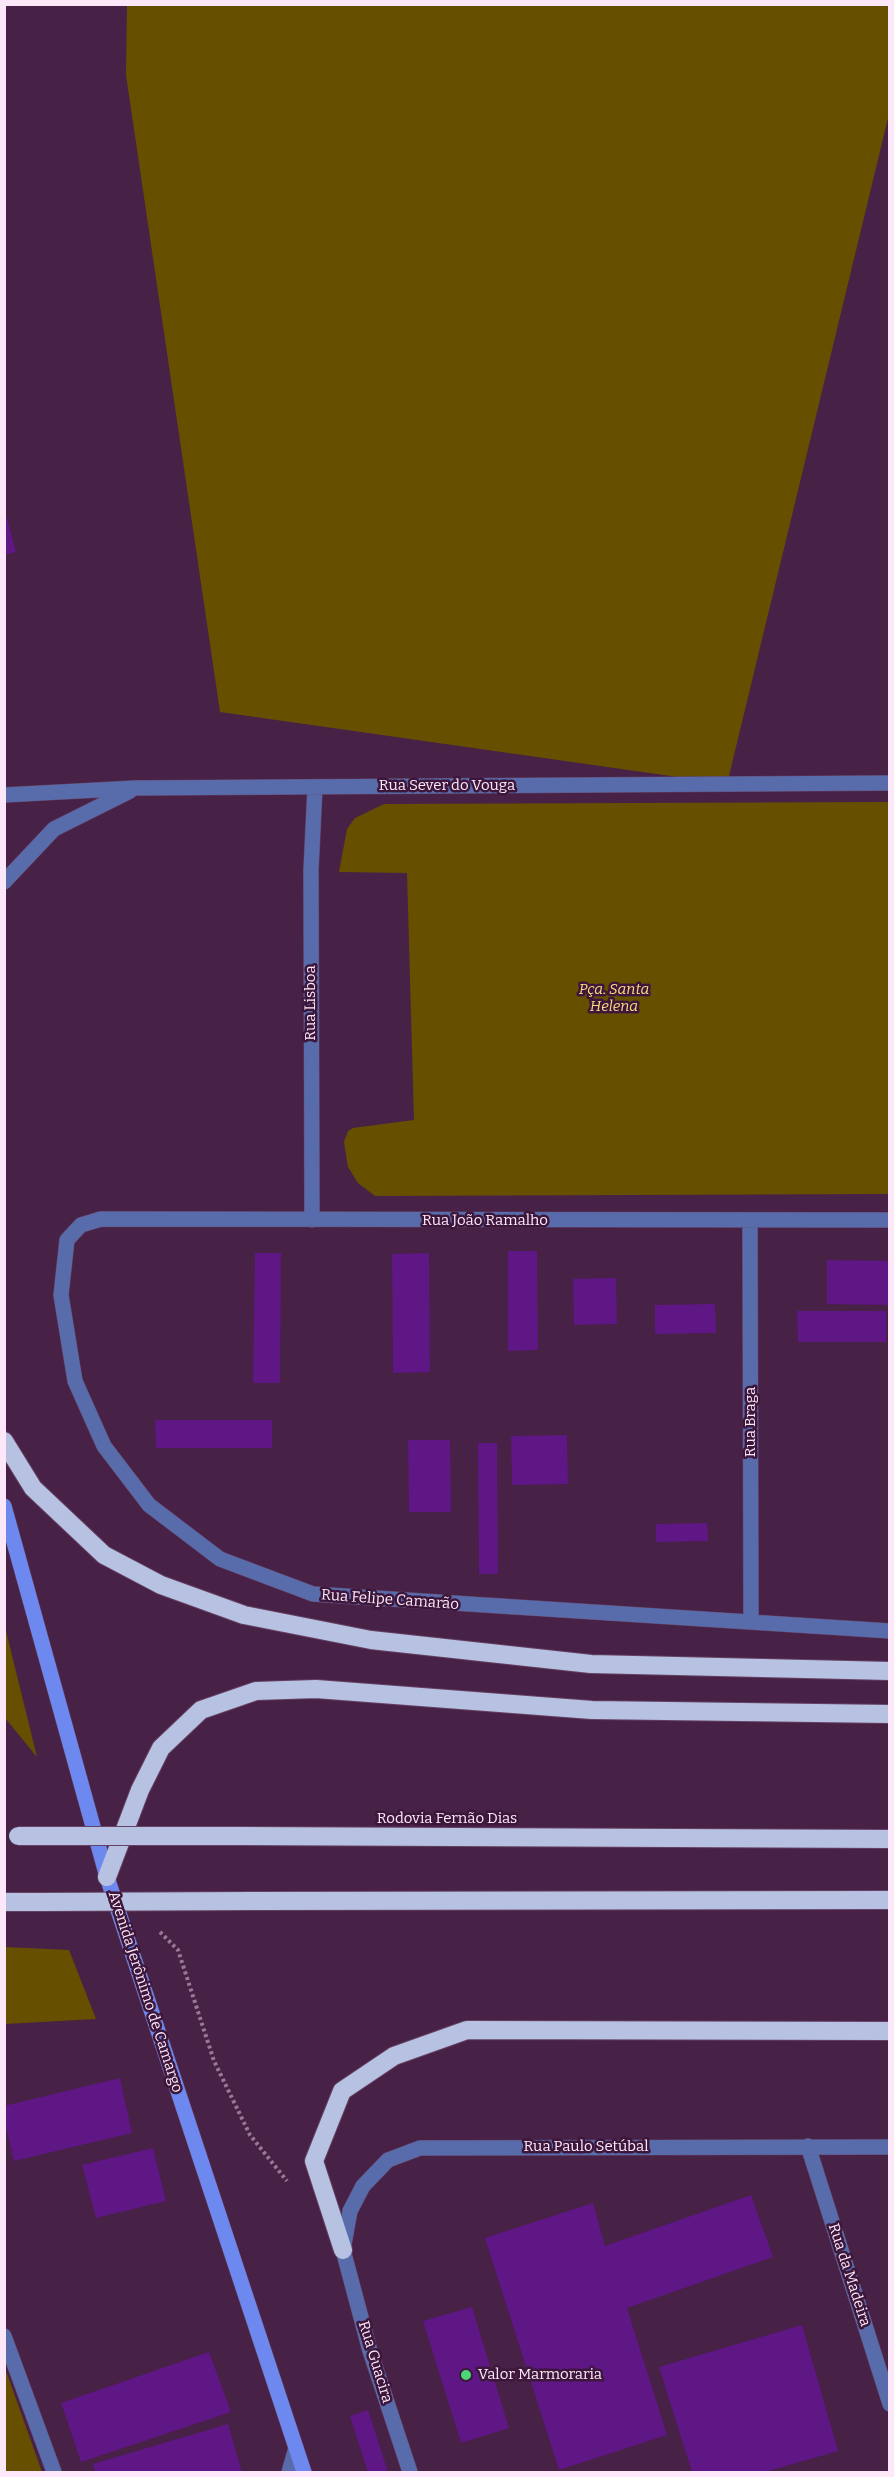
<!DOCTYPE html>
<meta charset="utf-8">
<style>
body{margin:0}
#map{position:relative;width:894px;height:2477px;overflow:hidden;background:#482146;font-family:Bitter,serif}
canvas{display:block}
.frame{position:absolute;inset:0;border:6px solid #fce8f9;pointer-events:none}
</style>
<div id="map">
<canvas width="894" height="2477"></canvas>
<div class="frame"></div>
</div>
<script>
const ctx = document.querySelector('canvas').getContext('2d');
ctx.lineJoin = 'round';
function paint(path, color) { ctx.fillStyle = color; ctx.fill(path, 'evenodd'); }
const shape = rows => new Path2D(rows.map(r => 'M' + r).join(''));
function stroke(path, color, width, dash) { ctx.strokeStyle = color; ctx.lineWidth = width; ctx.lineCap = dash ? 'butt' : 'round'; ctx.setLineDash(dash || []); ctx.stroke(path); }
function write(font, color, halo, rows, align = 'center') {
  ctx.font = font + ' Bitter,serif'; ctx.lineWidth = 5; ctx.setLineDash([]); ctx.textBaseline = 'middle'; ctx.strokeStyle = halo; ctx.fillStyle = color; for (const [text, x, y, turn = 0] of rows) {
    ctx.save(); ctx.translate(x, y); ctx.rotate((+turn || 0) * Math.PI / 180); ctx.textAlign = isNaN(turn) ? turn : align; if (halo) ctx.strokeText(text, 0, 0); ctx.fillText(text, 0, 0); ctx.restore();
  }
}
paint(shape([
 [127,5,889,5,889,114,727,784,220,712,126,75],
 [889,802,889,1194,375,1196,358,1183,348,1167,344,1142,348,1131,353,1128,414,1120,407,873,339,872,347,829,355,818,384,804],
 [5,1627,37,1757,5,1718],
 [5,1947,69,1950,96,2019,5,2024],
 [4,2368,5,2368,42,2472,5,2472]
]), '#665000');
paint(shape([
 [4,507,16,552,4,555],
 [508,1251,537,1251,538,1350,508,1351],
 [255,1253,281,1253,280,1383,253,1383],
 [429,1253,430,1372,393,1373,392,1254],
 [827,1260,890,1261,890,1305,827,1304],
 [616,1278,617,1324,574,1325,573,1279],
 [715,1304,716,1333,655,1334,655,1305],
 [797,1311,886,1311,886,1342,798,1342],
 [155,1420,272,1420,272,1448,156,1448],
 [567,1435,568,1484,512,1485,511,1436],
 [408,1440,450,1440,451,1512,409,1512],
 [478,1443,497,1443,498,1574,479,1574],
 [707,1523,708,1541,656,1542,656,1524],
 [120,2078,132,2133,14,2161,4,2119,4,2106],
 [153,2148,166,2201,96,2218,82,2165],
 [751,2195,773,2257,627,2308,667,2435,559,2470,485,2238,593,2203,605,2246],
 [472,2307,509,2428,461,2443,423,2321],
 [802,2325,838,2451,765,2472,692,2472,659,2367],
 [209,2352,231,2412,81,2462,61,2403],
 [368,2410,388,2472,368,2472,350,2416],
 [228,2424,242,2472,95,2472,93,2464]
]), '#5e1784');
const service = shape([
 [289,2472,296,2448]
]);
const minor = shape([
 [4,795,135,788,890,783],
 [4,882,54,829,130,791],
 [312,1220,311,870,315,787],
 [890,1220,101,1219,81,1225,67,1240,61,1295,75,1381,104,1446,149,1505,220,1559,313,1594,890,1631],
 [750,1221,751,1622],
 [808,2146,890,2404],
 [343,2250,350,2211,363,2186,388,2160,420,2148,890,2147],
 [4,2336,54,2472]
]);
const tertiary = shape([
 [343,2250,370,2351,410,2472]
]);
const secondary = shape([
 [4,1506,107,1877,304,2472]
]);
const motorway = shape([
 [4,1441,33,1488,104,1555,161,1585,244,1615,371,1640,591,1664,890,1671],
 [239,1836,890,1839],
 [107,1877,140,1790,161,1748,201,1710,256,1691,316,1689,592,1710,890,1714],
 [253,1901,890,1900],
 [4,1902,37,1902],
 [343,2250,314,2161,342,2091,394,2056,467,2030,890,2031]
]);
stroke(service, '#654163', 16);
stroke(minor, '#654163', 16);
stroke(tertiary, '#654163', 16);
stroke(secondary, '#654163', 16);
stroke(motorway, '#654163', 20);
stroke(shape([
 [160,1932,178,1950,214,2061,250,2135,287,2181]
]), '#997a96', 4, [3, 3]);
stroke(service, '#586bab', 15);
stroke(minor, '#586bab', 15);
stroke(tertiary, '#586bab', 15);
stroke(secondary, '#6d89f0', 15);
stroke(motorway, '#b7c2e2', 18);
const motorwayBridge = shape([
 [18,1836,239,1836],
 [37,1902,253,1901]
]);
stroke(motorwayBridge, '#654163', 20, []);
stroke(motorwayBridge, '#b7c2e2', 18);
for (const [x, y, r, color] of [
 [466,2375,6,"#4cd676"]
]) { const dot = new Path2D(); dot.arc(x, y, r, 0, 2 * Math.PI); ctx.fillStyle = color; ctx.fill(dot); stroke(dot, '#3d173b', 2); }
write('15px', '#fce8f9', '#3d173b', [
 ["Rua Sever do Vouga",447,786],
 ["Rua Lisboa",311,1003,-90],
 ["Rua João Ramalho",485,1221],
 ["Rua Braga",751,1422,-90],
 ["Rua Felipe Camarão",390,1600,4],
 ["Rodovia Fernão Dias",447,1819],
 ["Avenida Jerônimo de Camargo",145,1992,72],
 ["Rua Paulo Setúbal",586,2147],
 ["Rua da Madeira",849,2275,72],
 ["Rua Guacira",375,2362,73]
]);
write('italic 15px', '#fddb7d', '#3d173b', [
 ["Pça. Santa",614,990],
 ["Helena",614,1007]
]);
write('15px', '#fce8f9', '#3d173b', [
 ["Valor Marmoraria",478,2375]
], 'left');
</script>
